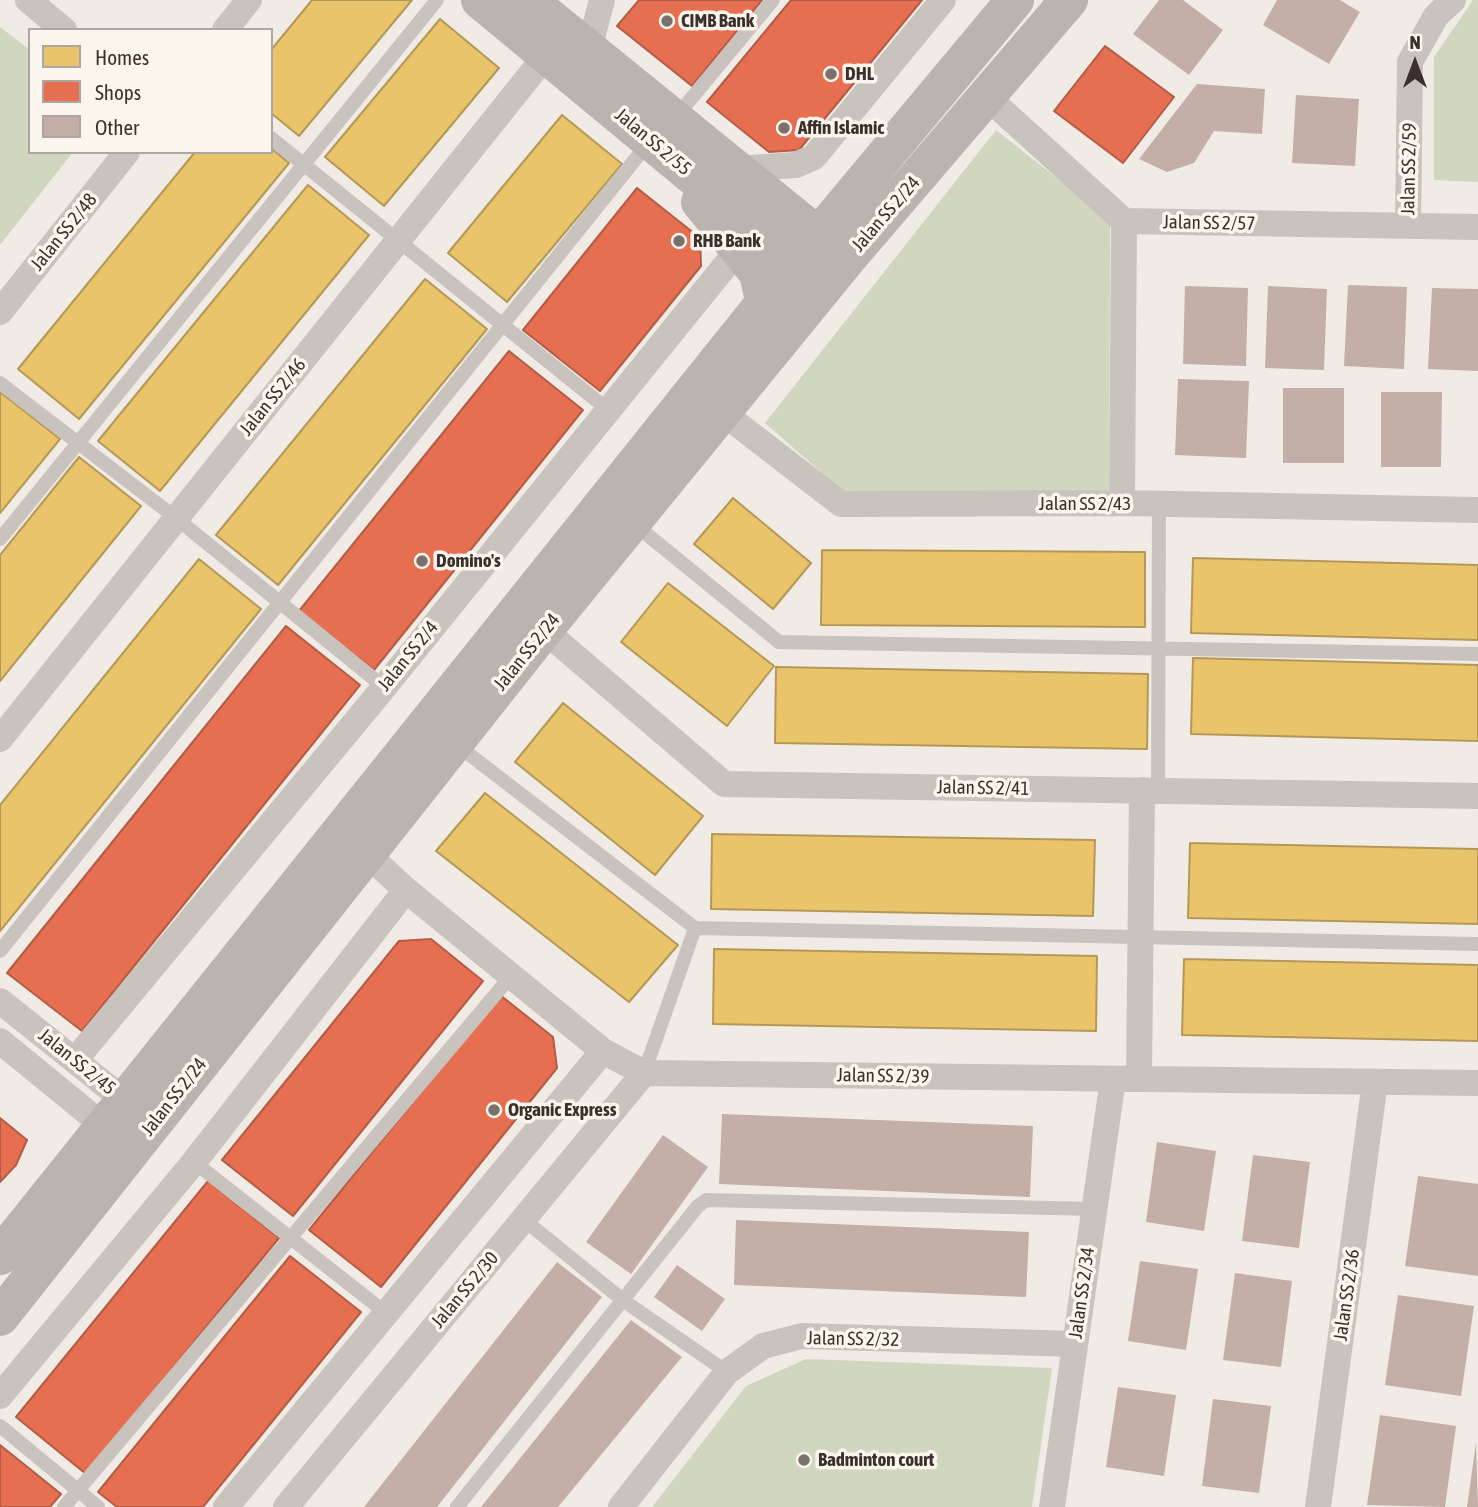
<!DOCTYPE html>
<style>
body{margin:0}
#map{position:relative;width:1478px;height:1507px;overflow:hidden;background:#f0ebe5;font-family:"Asap Condensed",sans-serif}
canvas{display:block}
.legend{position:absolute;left:28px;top:28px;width:245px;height:126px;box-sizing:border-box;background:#fbf5ee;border:2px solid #aea6a0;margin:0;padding:9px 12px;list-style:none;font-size:21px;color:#3b302b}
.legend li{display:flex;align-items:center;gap:14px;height:35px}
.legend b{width:35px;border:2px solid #aea6a0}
.north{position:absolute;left:1380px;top:28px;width:70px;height:70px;-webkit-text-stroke:5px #fbf5ee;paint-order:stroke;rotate:0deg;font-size:19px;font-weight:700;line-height:28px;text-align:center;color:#3b302b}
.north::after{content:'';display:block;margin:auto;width:24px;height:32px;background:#3b302b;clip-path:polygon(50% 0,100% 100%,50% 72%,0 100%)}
</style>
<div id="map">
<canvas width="1478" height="1507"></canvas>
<ul class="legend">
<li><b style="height:19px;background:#e9c46a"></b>Homes</li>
<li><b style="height:19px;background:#e76f51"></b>Shops</li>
<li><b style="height:19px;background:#c3afa7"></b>Other</li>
</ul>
<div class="north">N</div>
</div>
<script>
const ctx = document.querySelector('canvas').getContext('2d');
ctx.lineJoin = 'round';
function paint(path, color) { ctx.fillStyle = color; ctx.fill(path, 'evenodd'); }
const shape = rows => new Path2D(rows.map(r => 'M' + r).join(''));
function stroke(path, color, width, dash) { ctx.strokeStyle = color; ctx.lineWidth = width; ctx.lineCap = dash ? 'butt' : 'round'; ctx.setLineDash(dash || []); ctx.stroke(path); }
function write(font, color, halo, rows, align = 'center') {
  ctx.font = font + ' "Asap Condensed",sans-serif'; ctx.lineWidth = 7; ctx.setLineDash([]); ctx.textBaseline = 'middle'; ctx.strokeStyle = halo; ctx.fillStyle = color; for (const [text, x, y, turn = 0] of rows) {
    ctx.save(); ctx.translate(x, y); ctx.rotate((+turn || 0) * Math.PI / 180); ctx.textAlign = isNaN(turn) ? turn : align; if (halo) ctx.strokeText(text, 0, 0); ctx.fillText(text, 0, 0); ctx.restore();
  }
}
paint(shape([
 [1473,0,1478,0,1478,182,1434,180,1434,57],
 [0,27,30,50,30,152,73,152,0,245],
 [996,130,1110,220,1109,492,846,494,765,423],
 [806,1359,1052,1368,1032,1507,652,1507,746,1386]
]), '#d1d6bf');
const homes = shape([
 [312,0,412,0,299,136,271,113,271,50,312,0],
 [440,19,499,68,384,206,325,157,440,19],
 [562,115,622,164,507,302,448,253,562,115],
 [271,148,289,163,79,419,18,369,195,152,271,152,271,148],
 [308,185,369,235,160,491,98,441,308,185],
 [425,279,487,329,278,585,216,535,425,279],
 [0,392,60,439,0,513,0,392],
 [79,457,141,506,0,681,0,555,79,457],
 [733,498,811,563,773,609,694,544,733,498],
 [822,550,1145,552,1145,627,821,625,822,550],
 [1193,558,1478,565,1478,640,1191,633,1193,558],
 [199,559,261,609,0,931,0,805,199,559],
 [668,583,774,666,727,726,621,642,668,583],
 [1193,658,1478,665,1478,741,1191,734,1193,658],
 [776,667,1148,674,1147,749,775,743,776,667],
 [563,703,703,816,655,875,515,762,563,703],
 [485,793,678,945,629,1002,436,851,485,793],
 [712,834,1095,840,1093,916,711,909,712,834],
 [1190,843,1478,849,1478,924,1188,918,1190,843],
 [714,949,1097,956,1096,1031,713,1024,714,949],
 [1184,959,1478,965,1478,1041,1182,1035,1184,959]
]);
paint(homes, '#e9c46a');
stroke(homes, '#b59857', 2);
const shops = shape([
 [639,0,762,0,692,86,617,26,639,0],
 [791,0,922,0,799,150,769,152,707,102,791,0],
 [1105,46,1174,97,1123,163,1054,111,1105,46],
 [637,188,700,238,701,266,600,391,523,330,637,188],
 [509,351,583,410,374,670,299,611,509,351],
 [286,626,360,685,82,1031,7,973,286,626],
 [431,939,483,981,293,1216,222,1160,399,941,431,939],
 [500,995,553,1037,557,1068,381,1287,309,1230,500,995],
 [0,1118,27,1140,16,1165,0,1182,0,1118],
 [208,1181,279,1238,86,1474,16,1417,208,1181],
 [290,1256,361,1312,203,1507,117,1507,98,1492,290,1256],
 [0,1445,61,1494,50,1507,0,1507,0,1445]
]);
paint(shops, '#e76f51');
stroke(shops, '#b35c46', 2);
paint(shape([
 [1159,0,1183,0,1223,30,1189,75,1133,34],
 [1277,0,1340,0,1360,12,1329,64,1263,25],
 [1197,84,1265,89,1262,134,1214,131,1194,163,1167,172,1139,159],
 [1296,95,1359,99,1355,166,1292,163],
 [1348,285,1407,287,1404,369,1344,366],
 [1185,286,1248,288,1246,366,1183,364],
 [1268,286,1327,289,1324,370,1265,368],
 [1432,288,1478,289,1478,371,1428,369],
 [1178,379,1249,381,1246,458,1175,455],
 [1283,388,1344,388,1344,463,1283,463],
 [1381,392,1442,392,1441,467,1381,467],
 [722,1114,1033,1126,1030,1197,719,1184],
 [663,1135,708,1167,631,1274,586,1242],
 [1157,1142,1216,1151,1204,1231,1146,1222],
 [1253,1155,1310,1162,1299,1248,1242,1241],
 [1418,1176,1478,1184,1478,1276,1405,1266],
 [736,1220,1029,1232,1026,1297,734,1285],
 [1140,1261,1198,1269,1186,1350,1128,1341],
 [557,1262,602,1297,437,1507,364,1507],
 [677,1265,725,1299,702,1331,654,1297],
 [1235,1273,1292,1281,1281,1367,1223,1360],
 [1398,1295,1474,1306,1461,1396,1385,1385],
 [631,1320,682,1357,558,1507,481,1507],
 [1118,1387,1176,1395,1164,1476,1106,1467],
 [1213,1399,1271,1406,1259,1493,1202,1486],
 [1380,1415,1456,1426,1445,1507,1367,1505],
 [1476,1443,1478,1507,1467,1507]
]), '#c3afa7');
stroke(shape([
 [675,118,773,0],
 [271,138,607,409],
 [0,383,176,518,384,687],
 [633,523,779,642,1478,654],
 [0,539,437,0],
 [457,745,695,928,1478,944],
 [1158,790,1159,504],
 [0,951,650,141],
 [644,1073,695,928],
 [194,1162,386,1313],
 [523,1219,624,1301,727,1372],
 [0,1426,98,1507],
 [64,1507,511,976],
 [457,1507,698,1206,706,1200,1094,1209]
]), '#c9c3be', 14);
stroke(shape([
 [28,0,64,30],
 [225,30,249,0],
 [589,49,602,0],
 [987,97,1124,221,1478,227],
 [736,169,796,165,814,157,943,0],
 [1408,226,1410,62,1436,16,1453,0],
 [0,312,127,152],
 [723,413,841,504,1122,503,1478,510],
 [1122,503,1124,221],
 [544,630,724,784,1478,796],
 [0,739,547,54],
 [366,853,406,890,603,1051,644,1073,1478,1083],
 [0,1001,138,1111],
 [0,1041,115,1135],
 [75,1060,377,696,738,250],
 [1139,1079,1142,790],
 [0,1396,194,1162,406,890],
 [226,1507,603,1051],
 [286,1507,644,1073],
 [621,1507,727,1372,763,1346,802,1336,1075,1344],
 [1052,1507,1113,1079],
 [1318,1507,1375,1082]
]), '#c9c3be', 26);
stroke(shape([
 [480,0,815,277],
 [528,0,837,251],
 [700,202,758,273,765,305],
 [0,1256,818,236,1015,0],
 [0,1317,544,630,847,259,1069,0]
]), '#bab3ae', 38);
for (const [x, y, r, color] of [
 [667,21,7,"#7a716c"],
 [831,74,7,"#7a716c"],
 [784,128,7,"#7a716c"],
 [679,241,7,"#7a716c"],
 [422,561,7,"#7a716c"],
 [494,1110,7,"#7a716c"],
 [804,1460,7,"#7a716c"]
]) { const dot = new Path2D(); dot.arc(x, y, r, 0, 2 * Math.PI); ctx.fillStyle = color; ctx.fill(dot); stroke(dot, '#fbf5ee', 2.5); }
write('bold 19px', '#3b302b', '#fbf5ee', [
 ["CIMB Bank",681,21],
 ["DHL",845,74],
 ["Affin Islamic",798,128],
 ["RHB Bank",693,241],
 ["Domino's",436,561],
 ["Organic Express",508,1110],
 ["Badminton court",818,1460]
], 'left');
write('19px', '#3b302b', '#fbf5ee', [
 ["Jalan SS 2/55",653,142,40],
 ["Jalan SS 2/59",1409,169,-89],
 ["Jalan SS 2/24",886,214,-49],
 ["Jalan SS 2/57",1209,223,1],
 ["Jalan SS 2/48",64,232,-51],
 ["Jalan SS 2/46",273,397,-51],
 ["Jalan SS 2/43",1085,504],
 ["Jalan SS 2/24",527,652,-51],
 ["Jalan SS 2/4",408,656,-51],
 ["Jalan SS 2/41",983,788,1],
 ["Jalan SS 2/45",77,1062,39],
 ["Jalan SS 2/39",883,1076,1],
 ["Jalan SS 2/24",174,1097,-52],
 ["Jalan SS 2/30",465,1290,-50],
 ["Jalan SS 2/34",1082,1293,-82],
 ["Jalan SS 2/36",1347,1295,-82],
 ["Jalan SS 2/32",853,1339,1]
]);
</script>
